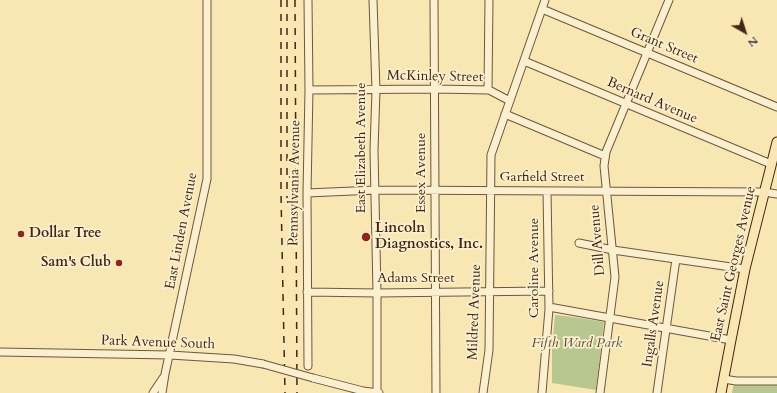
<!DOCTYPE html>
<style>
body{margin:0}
#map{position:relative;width:777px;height:393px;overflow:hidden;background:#f8e6b3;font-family:Cardo,serif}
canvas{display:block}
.north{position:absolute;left:725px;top:12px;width:40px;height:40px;-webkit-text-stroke:3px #faefce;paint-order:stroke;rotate:141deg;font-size:11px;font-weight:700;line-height:16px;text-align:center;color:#422614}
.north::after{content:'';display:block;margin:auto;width:14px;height:18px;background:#422614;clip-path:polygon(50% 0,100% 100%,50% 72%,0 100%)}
</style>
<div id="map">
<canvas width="777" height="393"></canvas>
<div class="north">N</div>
</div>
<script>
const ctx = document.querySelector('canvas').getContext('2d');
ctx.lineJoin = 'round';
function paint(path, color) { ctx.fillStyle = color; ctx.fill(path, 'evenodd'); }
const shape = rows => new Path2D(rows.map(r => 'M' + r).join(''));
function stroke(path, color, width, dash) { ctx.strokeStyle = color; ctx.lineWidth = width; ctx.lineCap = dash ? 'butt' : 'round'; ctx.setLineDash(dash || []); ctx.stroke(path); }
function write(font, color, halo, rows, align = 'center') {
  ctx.font = font + ' Cardo,serif'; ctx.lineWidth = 3.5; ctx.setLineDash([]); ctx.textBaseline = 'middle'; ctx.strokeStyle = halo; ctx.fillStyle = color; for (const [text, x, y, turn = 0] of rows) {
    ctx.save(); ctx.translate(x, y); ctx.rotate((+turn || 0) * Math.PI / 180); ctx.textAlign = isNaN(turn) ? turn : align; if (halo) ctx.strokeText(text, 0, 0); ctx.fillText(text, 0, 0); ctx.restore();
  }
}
paint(shape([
 [555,315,580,318,604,322,596,390,552,383,552,350],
 [735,384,777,384,777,393,732,393,733,387]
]), '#b8c690');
const minor = shape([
 [373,0,376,90,374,150,377,293,377,393],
 [434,0,436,393],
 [542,9,777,107],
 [524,61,771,164],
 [309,90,435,89,489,90,510,101],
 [488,90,489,0],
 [505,114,605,156],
 [307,193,376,190,764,192,777,194],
 [579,243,613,250,745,269],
 [307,292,377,293,549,291],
 [549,307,731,340],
 [0,352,170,355,234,359,263,364],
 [308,366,307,193,309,90,308,0],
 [313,378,363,391,379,393],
 [724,379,736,381,777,381],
 [153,393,163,378],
 [162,393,165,374,207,179,207,0],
 [483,393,489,350,491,155,545,0],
 [542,393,549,309,547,191],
 [600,393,615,277,604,166,606,152,669,0],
 [657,393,676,259]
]);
const major = shape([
 [721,393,731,340,745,269,777,142]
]);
stroke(minor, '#70563c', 9);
stroke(major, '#422614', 11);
stroke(minor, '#faefce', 7);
stroke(major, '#f8e6b3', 9);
stroke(shape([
 [281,0,281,195,285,393],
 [287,0,287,198],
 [295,0,297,393]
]), '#422614', 1.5, [7, 7]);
const minorBridge = shape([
 [263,364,313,378]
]);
stroke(minorBridge, '#70563c', 9, []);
stroke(minorBridge, '#faefce', 7);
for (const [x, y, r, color] of [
 [21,234,4,"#8f2418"],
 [366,237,5,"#8f2418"],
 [119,263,4,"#8f2418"]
]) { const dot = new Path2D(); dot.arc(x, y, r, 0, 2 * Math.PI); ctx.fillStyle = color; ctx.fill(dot); stroke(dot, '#faefce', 1.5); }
write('14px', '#422614', '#faefce', [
 ["Grant Street",664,46,23],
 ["McKinley Street",435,77,1],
 ["Bernard Avenue",652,101,23],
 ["East Elizabeth Avenue",362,148,-90],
 ["Essex Avenue",422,173,-90],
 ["Garfield Street",542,178],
 ["Pennsylvania Avenue",295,183,-89],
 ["East Linden Avenue",182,231,-79],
 ["Dill Avenue",598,240,-95],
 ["East Saint Georges Avenue",734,264,-77],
 ["Caroline Avenue",535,268,-90],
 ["Adams Street",416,279],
 ["Mildred Avenue",475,312,-88],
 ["Ingalls Avenue",654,324,-82],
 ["Park Avenue South",158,343,2]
]);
write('bold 14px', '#422614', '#faefce', [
 ["Lincoln",375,229],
 ["Diagnostics, Inc.",375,245],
 ["Dollar Tree",29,234],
 ["Sam's Club",111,263,"right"]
], 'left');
write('italic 14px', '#604e33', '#faefce', [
 ["Fifth Ward Park",577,344]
]);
</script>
